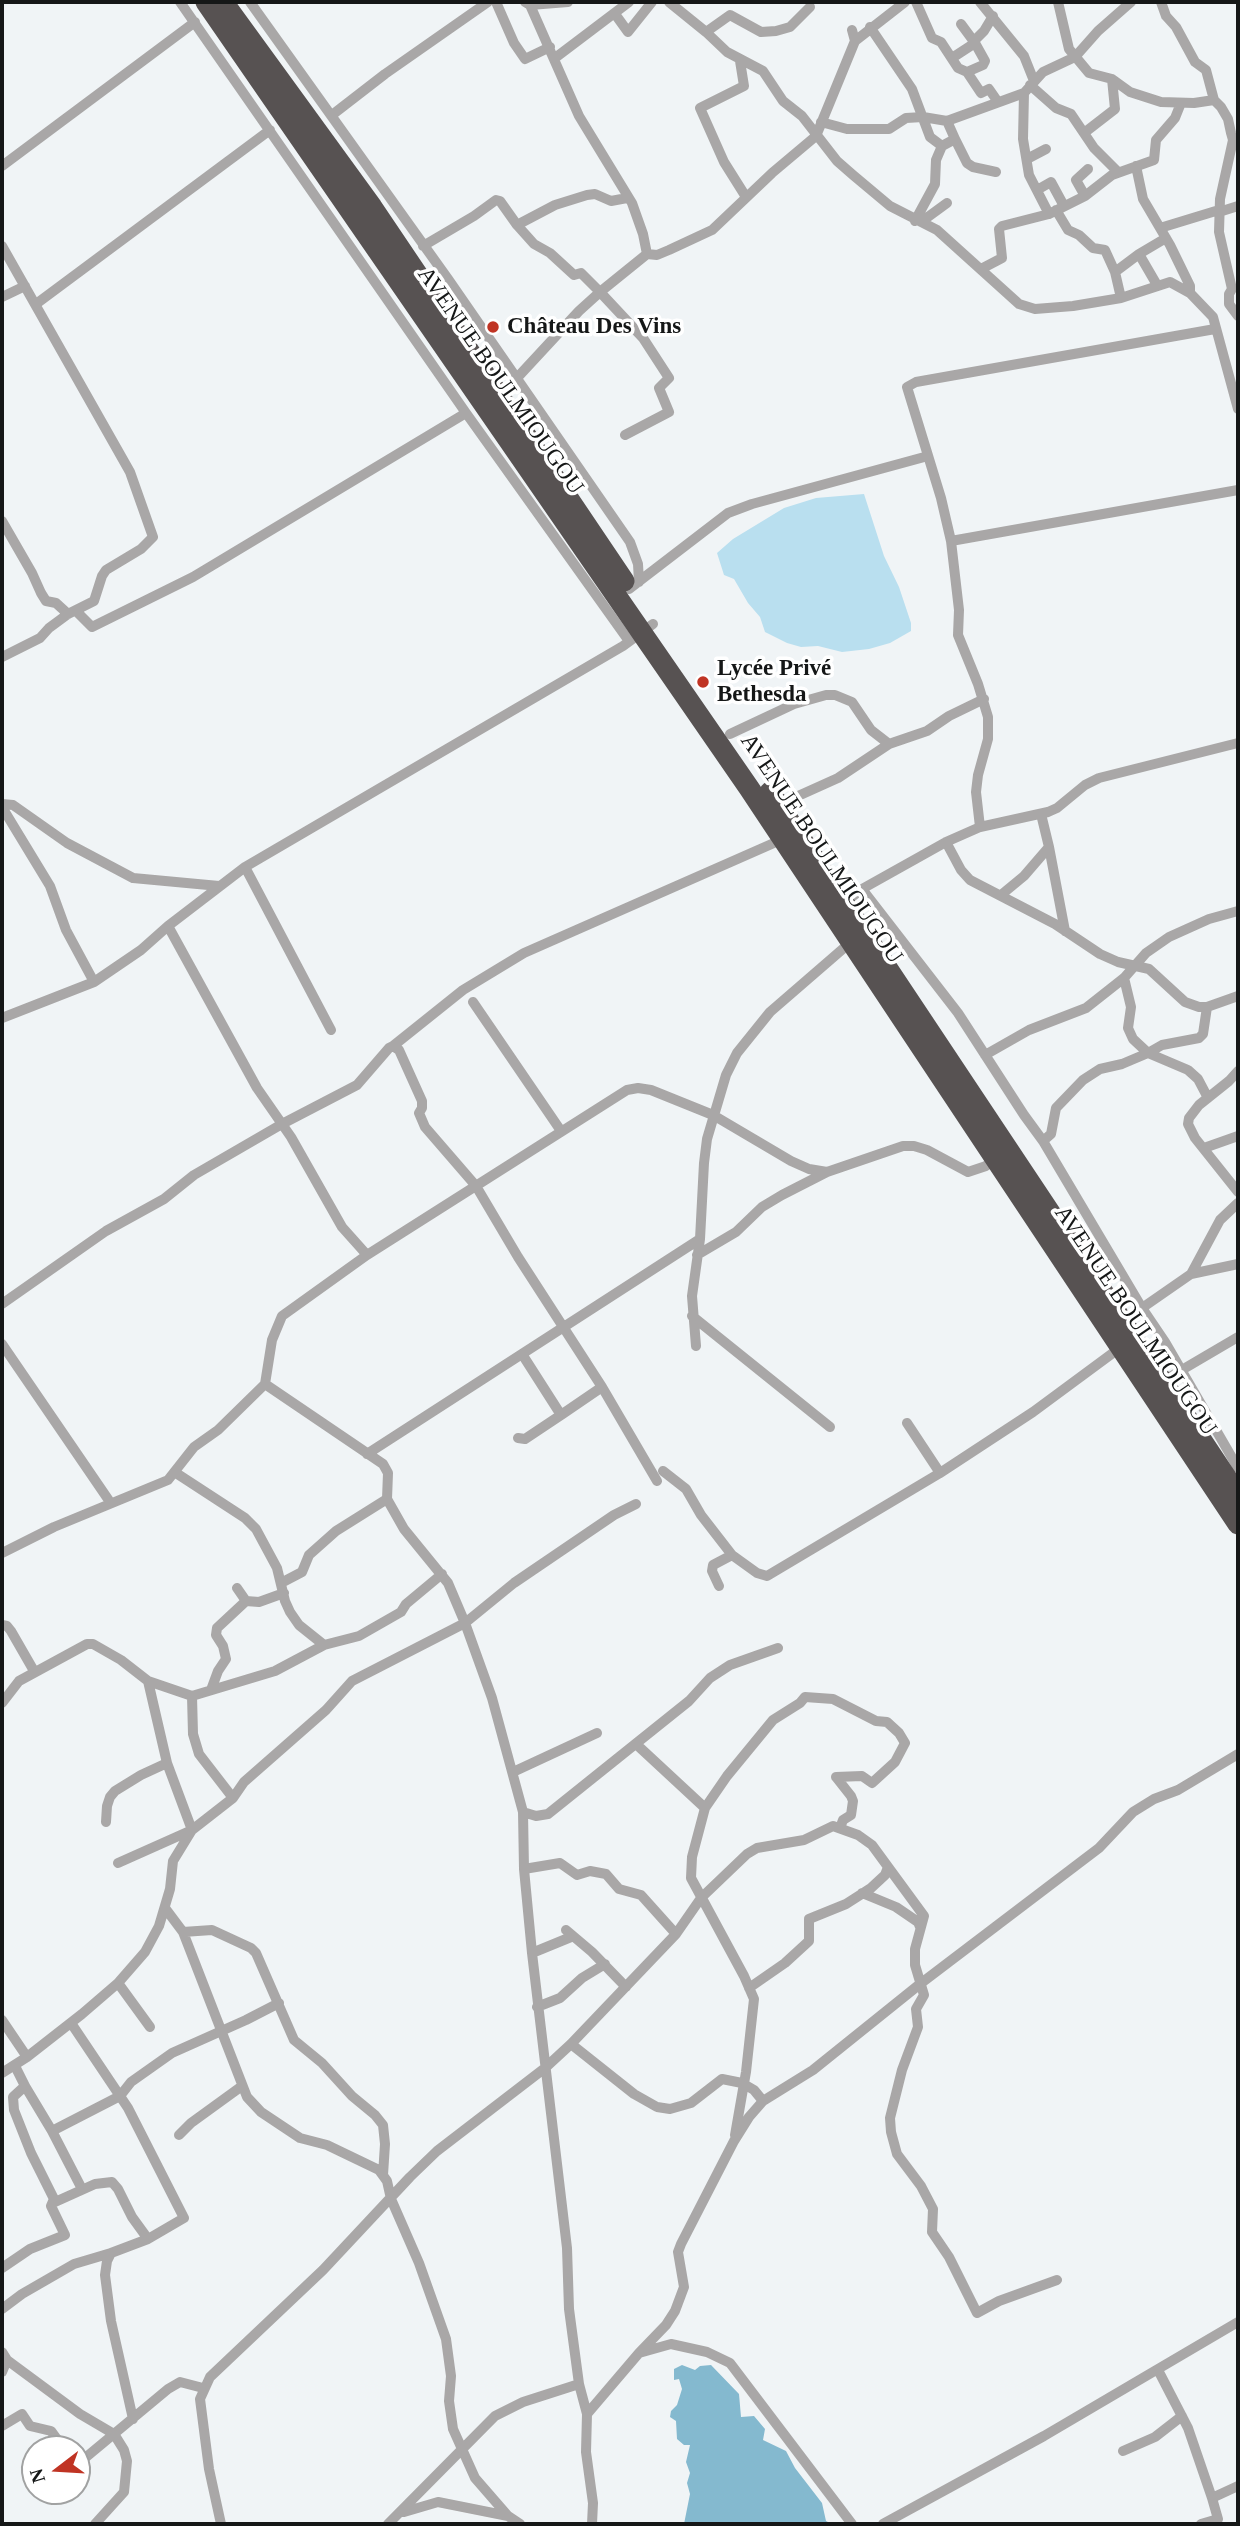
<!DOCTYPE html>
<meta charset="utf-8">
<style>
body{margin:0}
#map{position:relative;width:1240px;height:2526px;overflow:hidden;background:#f0f4f6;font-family:"Times New Roman",serif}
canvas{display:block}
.frame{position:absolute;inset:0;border:4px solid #151717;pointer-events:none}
.north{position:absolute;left:21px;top:2435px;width:70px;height:70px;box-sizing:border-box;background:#fff;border:2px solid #a1a2a2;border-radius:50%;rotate:253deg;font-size:19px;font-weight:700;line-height:28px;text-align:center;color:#151717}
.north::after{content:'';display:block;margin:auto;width:24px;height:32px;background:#c03424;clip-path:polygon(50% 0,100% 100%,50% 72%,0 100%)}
</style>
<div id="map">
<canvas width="1240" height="2526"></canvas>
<div class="frame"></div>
<div class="north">N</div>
</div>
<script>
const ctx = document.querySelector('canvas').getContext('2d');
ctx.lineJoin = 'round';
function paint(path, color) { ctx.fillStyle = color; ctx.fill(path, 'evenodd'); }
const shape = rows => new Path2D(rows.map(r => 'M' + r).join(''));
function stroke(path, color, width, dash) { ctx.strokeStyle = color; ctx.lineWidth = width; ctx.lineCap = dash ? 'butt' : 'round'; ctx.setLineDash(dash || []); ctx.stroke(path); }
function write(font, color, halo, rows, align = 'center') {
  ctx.font = font + ' "Times New Roman",serif'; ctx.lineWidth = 7; ctx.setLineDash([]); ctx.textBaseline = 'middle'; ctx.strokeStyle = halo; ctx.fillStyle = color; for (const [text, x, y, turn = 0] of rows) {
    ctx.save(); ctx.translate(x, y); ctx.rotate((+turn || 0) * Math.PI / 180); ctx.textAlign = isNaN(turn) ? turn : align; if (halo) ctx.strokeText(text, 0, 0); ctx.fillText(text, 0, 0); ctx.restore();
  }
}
paint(shape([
 [864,494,884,556,899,587,911,623,911,631,890,643,869,649,842,652,818,646,801,647,787,643,765,632,760,617,748,603,734,579,724,575,717,553,733,539,784,508,816,498]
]), '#b9dfef');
paint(shape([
 [682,2365,695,2370,700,2366,711,2365,739,2394,741,2417,754,2416,765,2429,763,2440,786,2451,795,2468,822,2503,826,2521,832,2524,684,2524,690,2494,687,2483,690,2473,686,2462,690,2445,684,2445,677,2439,676,2421,670,2417,671,2411,677,2405,682,2389,679,2379,674,2380,674,2369]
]), '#84b9cf');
stroke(shape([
 [180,2,466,413,629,641],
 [250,2,448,279,630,542,638,564,639,582],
 [496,2,514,43,525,59,550,47],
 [525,2,530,5,579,116,632,203,643,234,647,254],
 [669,2,706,32,730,15,761,32,776,31,790,27,810,7],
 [916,2,932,38,941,42,958,68,967,72,981,93,989,89,998,102],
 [980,2,1024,56,1034,81],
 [1058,2,1069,49,1089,73,1112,79,1130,92,1161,102,1194,103,1214,100],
 [1161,2,1166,16,1176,27,1195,62,1206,70,1214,100,1221,107,1228,119,1231,133,1233,140,1220,199,1219,232,1232,289,1229,294,1229,304,1238,316],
 [530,5,568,2],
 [615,14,628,32,652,2],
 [961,24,975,43,985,61,983,65,967,72],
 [870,27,912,89,930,137,942,146],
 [706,32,727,52,763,71,783,101,802,116,837,161,853,175,890,206,937,230,1019,304,1035,309,1073,306,1121,298,1170,282,1190,293,1213,317,1238,409],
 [855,41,905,2],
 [974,41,984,31,993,16],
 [555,58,629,2],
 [952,58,975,43],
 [740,61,744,86,700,108,724,162,746,197],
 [1030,85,1056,108,1071,114,1094,148,1118,172],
 [1024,93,1023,139,1029,175,1049,214],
 [332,115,385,74,488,2],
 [821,122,847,129,889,129,906,118,923,117,947,121,1024,93,1043,72,1075,57,1098,31,1131,2],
 [1084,133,1115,109,1112,79],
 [955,139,967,163,973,167,996,172],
 [1027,159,1046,149],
 [2,166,195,22],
 [1136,166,1143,199,1170,245,1190,286,1190,293],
 [1037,190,1051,182,1064,206],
 [1085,196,1076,180,1088,169],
 [1056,210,1068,230,1079,235,1093,248,1105,250,1115,272,1121,298],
 [1219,212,1238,206],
 [915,221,935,184,936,160,942,146,955,139,947,121],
 [921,222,947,203],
 [517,225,534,244,550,253,574,275,581,273,600,292,643,338,669,378,659,388,669,412,625,435],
 [1160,228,1219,210],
 [2,246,130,472,153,537,141,549,106,570,102,576,94,601,68,614,49,628,40,638,2,657],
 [423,246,474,216,496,200,500,201,517,225,555,205,587,195,595,194,611,201,627,198],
 [981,269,1002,258,999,229,1002,226,1049,214,1085,196,1112,175,1154,160,1156,140,1175,118,1181,103],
 [1115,272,1139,254],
 [1157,285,1139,254,1166,238],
 [2,297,25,286],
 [36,304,270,130],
 [516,379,579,311,600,292,647,254,657,255,669,250,712,230,772,173,816,136,855,41,852,30],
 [2,521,32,573,41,593,46,601,56,603,68,614],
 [951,541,1238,490],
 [629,589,728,513,752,504,928,456],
 [76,611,92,627,193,577,466,413],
 [730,734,794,704,826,695,835,695,852,702,871,730,889,744,927,731,949,716,984,699],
 [2,804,13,805,67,843,133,878,219,886],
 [778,805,838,778,889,744],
 [2,807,50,886,66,930,94,982],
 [1041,814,1049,847],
 [980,827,976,792,978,775,988,739,988,717,978,684,958,635,959,610,951,541,941,498,907,387,916,382,1215,329],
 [946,842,961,870,970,880,1055,924,1100,954,1118,962,1149,969,1185,1002,1199,1007,1207,1007,1238,996],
 [245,867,331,1030],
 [862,889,958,1013,1024,1115,1043,1141,1142,1308,1165,1342,1238,1468],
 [1001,895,1024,876,1049,847,1065,931],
 [845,902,862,889,946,842,980,827,1048,812,1057,808,1085,785,1099,778,1238,743],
 [168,926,257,1088,291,1137,342,1227,367,1255],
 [1124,978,1131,1007,1128,1028,1133,1039,1148,1053,1162,1045,1199,1038,1203,1034,1207,1007],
 [473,1002,561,1131],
 [2,1018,94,982,141,950,168,926,245,867,623,646,653,624],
 [393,1046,463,990,524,953,783,839],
 [985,1055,1029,1030,1086,1008,1124,978,1146,953,1169,937,1209,919,1238,911],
 [1238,1071,1229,1081,1199,1105,1189,1118,1188,1124,1195,1138,1238,1192],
 [1043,1141,1051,1134,1056,1108,1083,1080,1100,1069,1122,1064,1148,1053,1188,1070,1198,1079,1208,1098],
 [1204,1148,1238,1136],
 [697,1255,736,1232,762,1207,782,1195,827,1172,903,1146,914,1146,927,1150,968,1172,986,1166,994,1157],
 [1191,1274,1220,1220,1238,1203],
 [2,1304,106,1231,164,1199,194,1175,282,1124,357,1085,389,1048,393,1046,399,1050,422,1101,422,1108,419,1113,425,1127,476,1186,518,1257,602,1387,657,1481],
 [1142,1308,1191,1274,1238,1264],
 [692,1316,830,1427],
 [2,1344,110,1502],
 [696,1346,692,1296,700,1239,704,1163,707,1139,726,1075,737,1053,770,1012,852,941],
 [1163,1381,1238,1337],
 [561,1415,602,1387],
 [907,1423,940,1473],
 [518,1438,525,1439,561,1415,522,1354],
 [367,1454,700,1239],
 [663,1471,686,1489,701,1515,732,1555,757,1573,767,1576,940,1473,1033,1412,1121,1347],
 [176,1473,245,1518,256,1529,277,1568,285,1601,290,1612,299,1625,324,1645],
 [2,1553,54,1527,168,1480,194,1447,218,1430,265,1384,272,1340,282,1316,367,1255,627,1090,638,1088,651,1090,713,1115,791,1161,809,1169,827,1172],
 [281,1583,302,1572,309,1555,336,1531,387,1499],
 [719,1586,712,1571,713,1565,732,1555],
 [237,1588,246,1601,259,1602,284,1593],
 [2,1625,7,1626,11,1631,34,1671],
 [211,1690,218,1671,226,1659,223,1646,216,1635,217,1628,246,1601],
 [192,1696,193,1734,199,1754,233,1798],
 [2,1703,19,1681,87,1644,93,1644,121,1660,148,1681,192,1696,275,1671,324,1645,359,1636,401,1612,406,1604,442,1574],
 [636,1744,705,1808],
 [513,1772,597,1733],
 [836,1777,851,1796,853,1801,851,1815,843,1820,840,1828],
 [523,1812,536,1816,548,1814,689,1701,710,1678,730,1665,778,1648],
 [106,1822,107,1806,110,1797,115,1791,141,1775,167,1763],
 [118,1863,192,1830,167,1763,148,1681],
 [524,1869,560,1863,577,1875,590,1871,606,1874,619,1889,641,1895,676,1934],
 [862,1893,896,1907,918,1922,920,1927],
 [165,1908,183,1932,247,2097,261,2112,300,2138,327,2145,379,2170,387,2181,391,2199,419,2263,446,2339,451,2376,449,2401,453,2429,475,2478,508,2516],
 [566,1930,592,1952,626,1987],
 [183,1932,212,1930,251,1948,256,1953,294,2040,322,2063,352,2096,375,2115,383,2125,385,2144,383,2175],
 [532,1953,571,1937],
 [118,1983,150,2027],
 [749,1988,785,1963,809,1941,809,1919,846,1904,871,1888,885,1875,888,1867],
 [537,2007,560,1998,582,1978,605,1964],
 [2,2020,27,2057],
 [71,2023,128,2108,184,2218,148,2239,111,2253,107,2261,105,2275,111,2321,133,2419],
 [571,2044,634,2094,657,2107,670,2109,691,2103,722,2079,742,2083,754,2090,763,2101],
 [2,2073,27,2057,82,2014,118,1983,145,1952,159,1926,170,1889,173,1861,192,1830,233,1798,244,1782,326,1710,352,1681,465,1623,448,1583,404,1529,387,1499,388,1473,383,1464,265,1384],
 [25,2086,52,2131,82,2189],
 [52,2131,120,2096,131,2082,172,2053,246,2020,279,2003],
 [179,2135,191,2123,242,2086],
 [735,2135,746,2072,754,1999,744,1976,691,1878,692,1857,705,1808,727,1776,773,1720,800,1703,805,1697,833,1699,876,1721,887,1722,899,1733,905,1743,895,1762,872,1783,862,1776,836,1777],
 [55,2202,95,2184,112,2182,118,2189,132,2217,148,2239],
 [2,2268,30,2249,65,2235,51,2206,54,2199,31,2153,14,2110,13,2097,25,2086,15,2066],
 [2,2309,22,2294,74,2264,111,2253],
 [2,2352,7,2360,2,2372],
 [639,2353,666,2325,675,2311,684,2287,678,2252,681,2244,734,2141,749,2117,763,2101,813,2070,920,1984,1099,1848,1133,1812,1154,1799,1178,1790,1238,1754],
 [7,2360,80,2414,114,2434,124,2450,127,2461,124,2492,95,2524],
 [1158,2370,1188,2428,1212,2498,1238,2486],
 [587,2414,639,2353,671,2344,707,2352,730,2363,852,2524],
 [2,2426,22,2414,30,2426,51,2431,64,2449],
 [1123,2451,1155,2437,1182,2416],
 [77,2463,85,2458,168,2389,180,2382,203,2388],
 [404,2512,438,2502,508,2516,520,2524],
 [221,2524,209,2469,200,2399,210,2377,323,2270,410,2177,437,2151,545,2068,571,2044,676,1934,701,1898,747,1854,757,1848,804,1840,833,1826,858,1835,872,1845,924,1916,915,1949,915,1965,924,1995,916,2009,918,2027,902,2070,890,2118,891,2132,897,2154,921,2186,933,2209,932,2232,949,2257,977,2313,999,2301,1057,2280],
 [388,2524,495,2416,523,2402,579,2384],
 [592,2524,593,2503,586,2452,587,2414,579,2384,569,2309,567,2248,532,1953,524,1869,523,1812,492,1698,465,1623,514,1583,614,1515,636,1504],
 [883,2524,1044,2436,1238,2322],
 [1201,2524,1218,2519,1212,2498]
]), '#a9a7a7', 10);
stroke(shape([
 [206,2,749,788,1238,1524],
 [223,2,372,207,624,581],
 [770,792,1238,1495]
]), '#575252', 21);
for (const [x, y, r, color] of [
 [493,327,7,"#c03424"],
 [703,682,7,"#c03424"]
]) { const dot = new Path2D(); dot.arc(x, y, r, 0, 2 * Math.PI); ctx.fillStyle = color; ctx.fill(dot); stroke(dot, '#fff', 2.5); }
write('bold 23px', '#151717', '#fff', [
 ["Château Des Vins",507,327],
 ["Lycée Privé",717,669],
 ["Bethesda",717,695]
], 'left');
write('23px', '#151717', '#fff', [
 ["AVENUE BOULMIOUGOU",500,381,55],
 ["AVENUE BOULMIOUGOU",821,849,56],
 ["AVENUE BOULMIOUGOU",1135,1321,56]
]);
</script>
